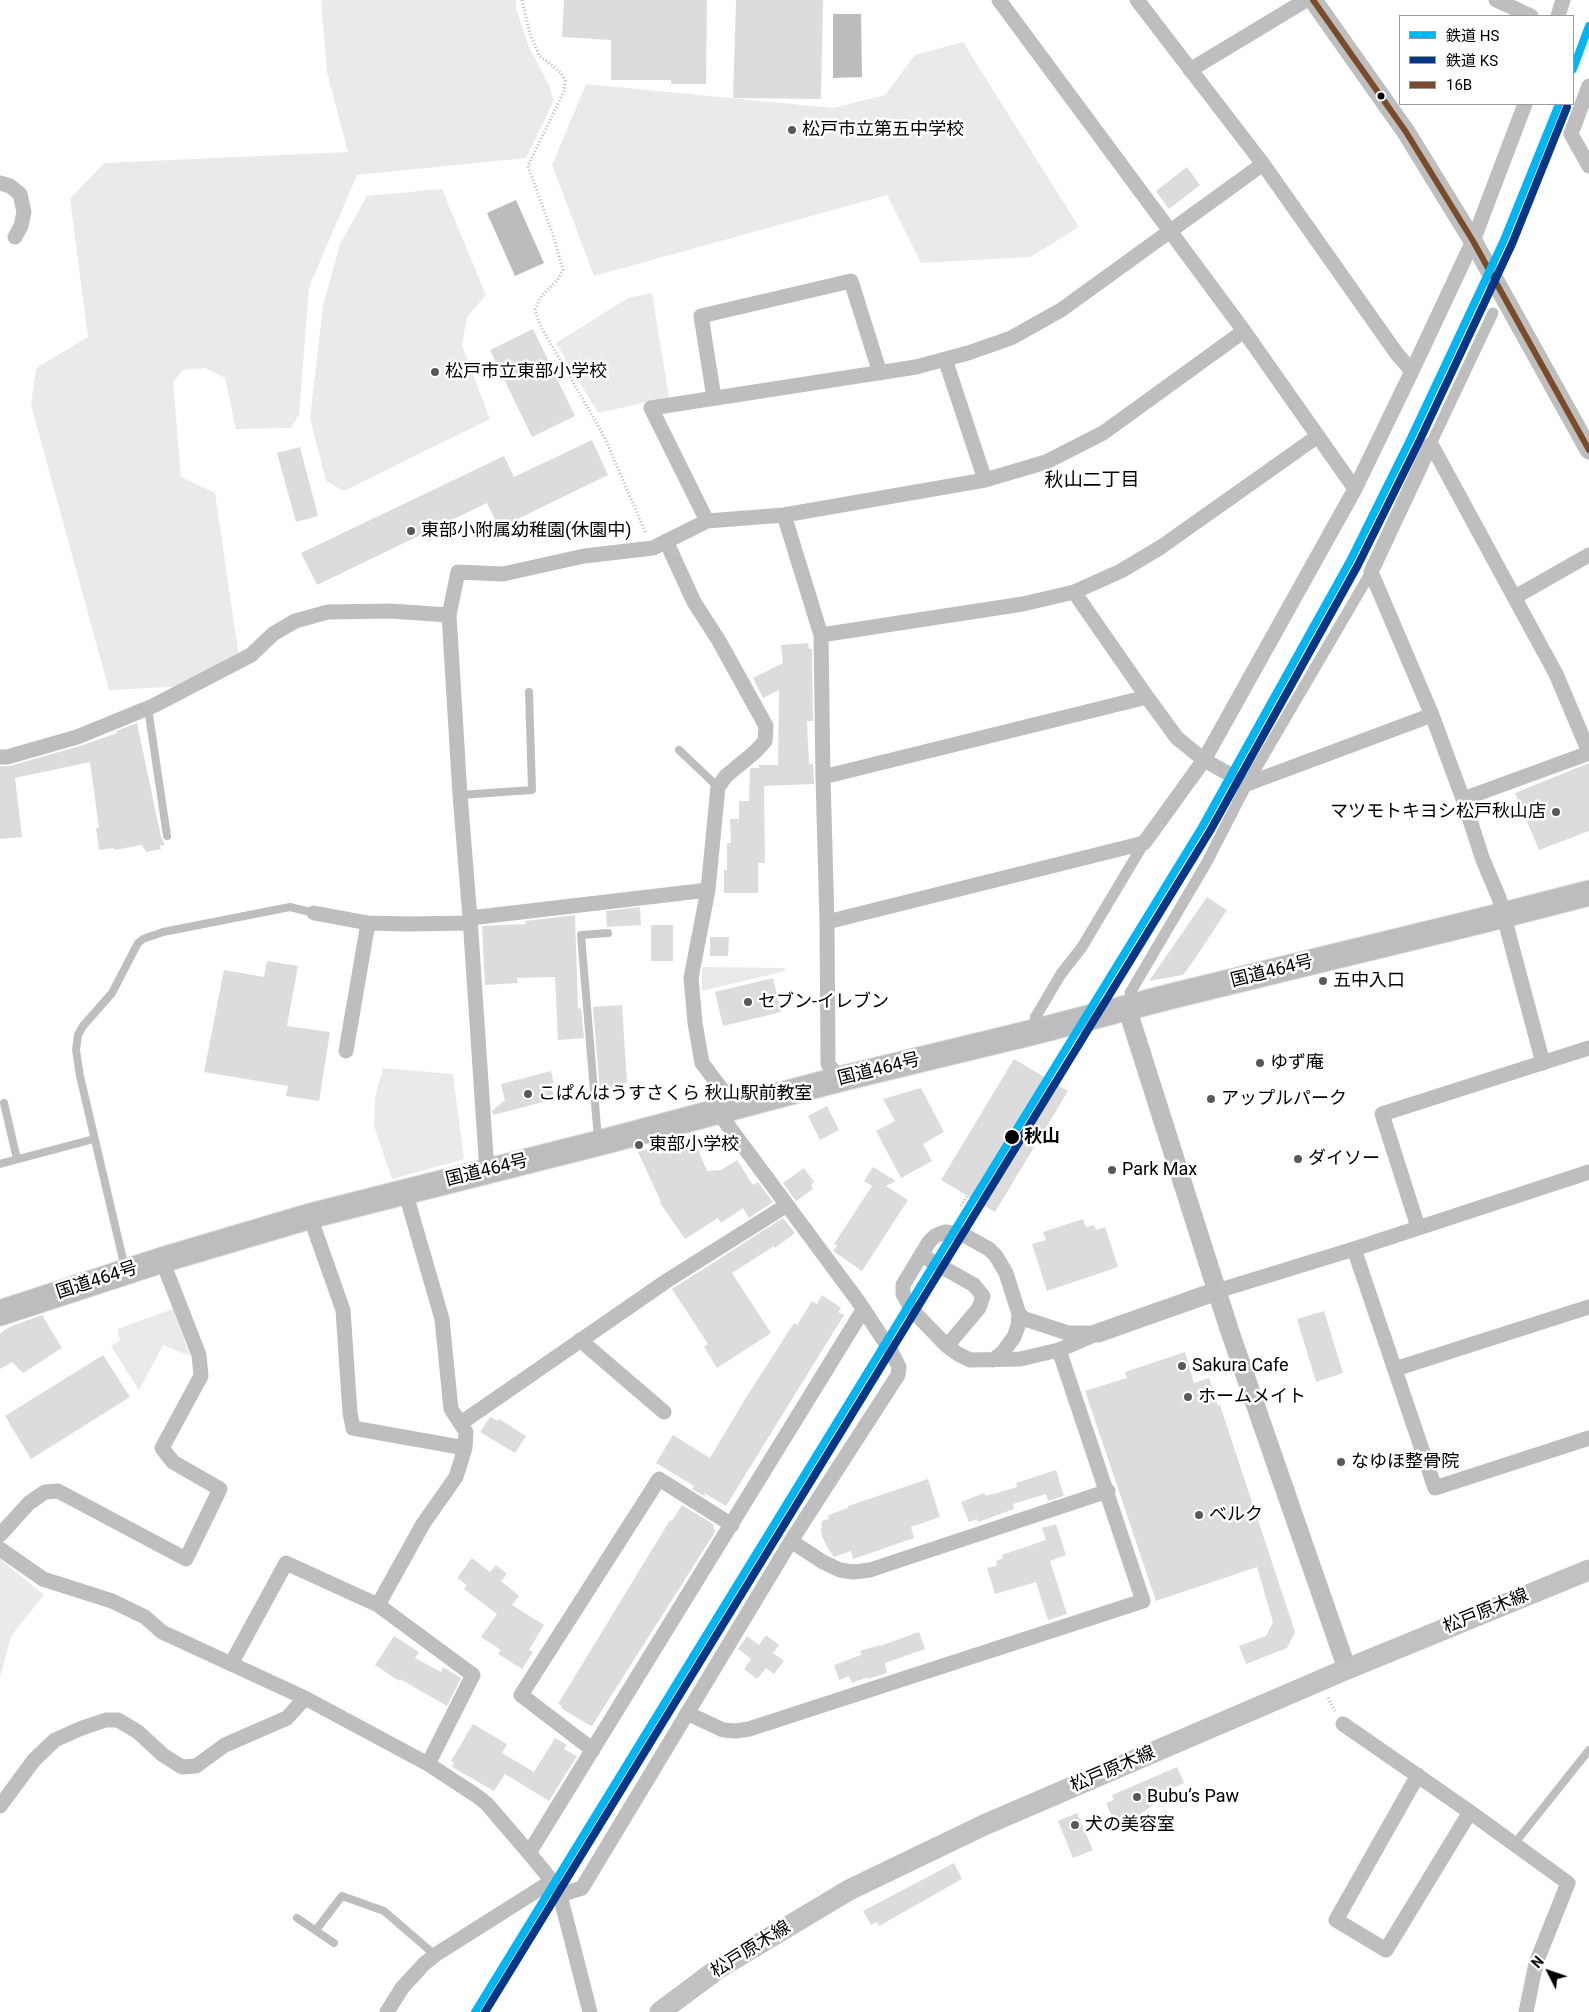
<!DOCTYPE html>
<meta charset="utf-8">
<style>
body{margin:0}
#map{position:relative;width:1589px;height:2012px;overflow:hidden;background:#fff;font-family:Roboto,"Noto Sans JP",sans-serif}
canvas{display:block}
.legend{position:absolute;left:1399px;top:15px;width:175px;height:90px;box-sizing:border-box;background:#fff;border:1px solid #999;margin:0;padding:6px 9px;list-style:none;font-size:15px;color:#000}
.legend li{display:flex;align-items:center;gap:10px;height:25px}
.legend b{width:25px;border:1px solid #999}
.north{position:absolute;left:1524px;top:1947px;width:50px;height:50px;-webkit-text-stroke:4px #fff;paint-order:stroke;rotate:311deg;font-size:14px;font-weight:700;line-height:20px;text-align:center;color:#000}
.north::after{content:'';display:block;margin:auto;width:18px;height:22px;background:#000;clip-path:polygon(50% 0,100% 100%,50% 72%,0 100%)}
</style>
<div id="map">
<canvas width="1589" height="2012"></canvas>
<ul class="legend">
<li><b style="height:6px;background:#00b5f2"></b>鉄道 HS</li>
<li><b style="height:6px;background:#073686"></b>鉄道 KS</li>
<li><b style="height:6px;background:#7a4b2a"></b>16B</li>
</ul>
<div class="north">N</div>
</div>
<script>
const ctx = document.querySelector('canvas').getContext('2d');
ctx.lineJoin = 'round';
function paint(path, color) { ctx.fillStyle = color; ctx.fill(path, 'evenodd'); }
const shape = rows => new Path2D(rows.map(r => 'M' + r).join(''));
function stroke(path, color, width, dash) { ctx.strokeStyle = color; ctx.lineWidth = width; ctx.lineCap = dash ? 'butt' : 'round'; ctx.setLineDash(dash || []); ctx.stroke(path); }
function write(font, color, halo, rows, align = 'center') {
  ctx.font = font + ' Roboto,"Noto Sans JP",sans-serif'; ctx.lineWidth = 5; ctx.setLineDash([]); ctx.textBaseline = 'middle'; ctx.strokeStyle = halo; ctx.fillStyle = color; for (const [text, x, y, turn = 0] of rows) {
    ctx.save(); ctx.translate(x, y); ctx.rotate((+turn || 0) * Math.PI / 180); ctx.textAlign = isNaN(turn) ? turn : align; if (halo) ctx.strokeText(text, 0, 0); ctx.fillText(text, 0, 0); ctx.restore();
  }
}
paint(shape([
 [321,0,516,0,516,9,529,47,549,85,554,100,526,158,357,175,309,287,299,415,291,428,236,429,225,378,205,368,183,370,173,382,181,477,215,493,240,664,209,685,109,690,31,405,36,368,88,337,70,199,104,163,348,152,327,72],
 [963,42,1079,227,1030,257,921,263,887,195,594,276,552,165,586,84,833,108,885,95,915,55],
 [442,189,486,295,467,317,462,345,490,419,344,491,326,481,310,418,323,306,340,244,367,196],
 [652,293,669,397,598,413,556,343,628,298],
 [702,967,785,968,785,971,702,991],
 [383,1068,453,1074,464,1159,392,1179,374,1126,375,1098],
 [173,1309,190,1356,163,1345,139,1390,111,1346,120,1340,117,1329],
 [0,1559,44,1595,11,1636,0,1678]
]), '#eaeaea');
paint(shape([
 [833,14,861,14,862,77,833,78],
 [516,200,544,263,515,276,487,213]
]), '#bcbcbc');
paint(shape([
 [564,0,707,0,706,84,671,84,671,80,611,80,611,40,562,37],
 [736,0,823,0,821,99,733,98],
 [1187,167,1200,185,1169,209,1156,191],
 [533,329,575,416,532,437,490,350],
 [592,440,608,475,499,528,487,503,317,585,301,553,504,456,514,477],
 [300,447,318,516,296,522,277,453],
 [808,643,809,649,812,649,813,721,807,721,809,764,813,764,814,784,764,786,765,863,758,863,758,893,724,893,724,870,727,870,727,843,731,843,730,819,739,819,739,801,749,801,750,768,759,768,759,765,778,765,779,690,763,698,753,678,783,663,781,645],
 [137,723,161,837,165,845,160,846,161,849,146,852,142,845,114,850,114,848,99,850,96,828,99,828,90,762,15,778,22,837,0,839,0,766,10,766,80,746,117,733,116,731],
 [1589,763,1589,831,1539,850,1515,793],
 [1207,897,1227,910,1194,960,1183,975,1149,981],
 [640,907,641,925,607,927,606,911],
 [575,915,578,1009,581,1008,584,1038,558,1040,555,977,517,978,518,983,485,985,482,926,526,924,525,921],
 [651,925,673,925,673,961,651,961],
 [710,937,729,937,728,956,710,956],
 [267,961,298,966,287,1026,330,1032,319,1101,286,1096,288,1086,204,1072,224,970,264,977],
 [773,978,781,1012,723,1026,715,992],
 [622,1005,627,1083,614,1084,614,1091,600,1092,593,1007],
 [1014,1059,1068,1091,995,1212,941,1180],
 [551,1071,555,1089,552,1090,555,1099,493,1115,492,1111,505,1100,501,1084],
 [921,1088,944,1132,923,1144,932,1161,901,1178,876,1131,895,1121,883,1099],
 [827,1106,839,1130,820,1140,808,1116],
 [694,1140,707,1171,721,1170,737,1160,753,1185,758,1182,773,1202,749,1218,743,1208,721,1223,718,1218,685,1239,660,1203,661,1202,638,1152,654,1146,655,1150,658,1149,660,1154],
 [873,1167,896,1181,886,1186,908,1200,862,1271,833,1251,837,1246,834,1244,872,1186,864,1181],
 [804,1168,814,1182,811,1185,813,1189,796,1201,783,1183],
 [783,1218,795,1233,775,1248,774,1246,732,1273,771,1333,717,1368,704,1347,708,1344,672,1289],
 [1083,1219,1086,1227,1094,1225,1096,1230,1105,1227,1118,1267,1047,1291,1032,1244,1046,1240,1043,1232],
 [822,1295,841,1308,838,1312,844,1315,726,1506,704,1493,706,1497,692,1489,694,1486,656,1463,673,1435,710,1458,747,1396,794,1323,797,1325,812,1301,817,1304],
 [1324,1311,1343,1373,1316,1382,1297,1319],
 [42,1315,62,1348,23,1373,12,1362,0,1369,0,1334,9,1327],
 [1185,1352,1194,1383,1209,1378,1218,1406,1220,1405,1295,1632,1287,1648,1246,1664,1239,1646,1266,1636,1273,1622,1257,1567,1156,1601,1085,1391,1127,1378,1125,1372],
 [103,1355,130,1397,31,1459,5,1416],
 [490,1417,498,1421,499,1419,526,1436,515,1453,480,1432],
 [1056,1470,1064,1496,1048,1501,1046,1494,1013,1504,1014,1509,978,1522,977,1519,969,1522,961,1502,984,1493,986,1496,1017,1487,1016,1483],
 [928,1479,940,1517,911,1527,914,1538,853,1559,851,1551,834,1557,828,1549,822,1536,821,1529,822,1521,829,1519,828,1515,848,1508,848,1506],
 [682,1505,713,1524,715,1532,592,1726,589,1725,561,1708,562,1706,558,1704,670,1520,672,1521],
 [1056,1524,1066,1555,1050,1561,1067,1614,1048,1620,1036,1582,995,1594,987,1568,997,1566,996,1561,1003,1558,1002,1555,1046,1540,1042,1528],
 [472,1558,490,1572,496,1565,507,1574,501,1581,519,1596,512,1605,544,1625,529,1650,533,1652,522,1669,498,1654,501,1650,481,1637,497,1614,464,1589,467,1585,457,1578],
 [919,1632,925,1649,885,1663,887,1673,868,1679,868,1677,852,1683,849,1676,839,1680,834,1665,861,1655,860,1651,879,1645,880,1646],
 [766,1635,779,1645,773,1653,784,1661,774,1674,766,1668,757,1679,744,1669,751,1659,738,1649,747,1636,759,1645],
 [394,1636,419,1652,415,1658,441,1672,443,1667,461,1678,447,1706,400,1679,399,1681,375,1665],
 [473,1724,507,1744,502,1753,534,1772,555,1738,567,1745,564,1749,577,1756,549,1801,505,1774,494,1791,452,1767,454,1763,451,1761],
 [1177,1767,1184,1783,1152,1798,1156,1803,1118,1830,1106,1803,1114,1800,1112,1795],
 [1077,1813,1093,1850,1073,1858,1058,1821],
 [954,1863,962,1879,879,1926,877,1922,871,1925,863,1911]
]), '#dcdcdc');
const trunk = shape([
 [0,1313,162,1260,314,1215,599,1143,840,1079,1034,1032,1172,996,1480,921,1589,893]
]);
stroke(trunk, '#dbdbdb', 27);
stroke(shape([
 [522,0,530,34,539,55,561,73,565,81,564,91,528,166,553,235,563,270,558,279,540,298,535,310,540,325,604,436,646,534],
 [961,1206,967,1196],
 [1328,1698,1335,1711]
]), '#b8b8b8', 3, [1, 2.5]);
stroke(shape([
 [148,708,167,836],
 [679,750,718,787],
 [460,795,532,790,529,692],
 [4,1103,17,1159],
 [598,1139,581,935,608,933],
 [0,1164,94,1139],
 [125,1268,80,1076,76,1050,78,1035,83,1026,112,993,138,943,143,939,163,932,290,907,314,913],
 [1515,1843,1589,1750],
 [297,1918,334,1943],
 [316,1930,342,1896,384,1911,435,1955]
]), '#bebebe', 8);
stroke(shape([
 [1431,444,1493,313],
 [1130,993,1207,862,1247,784,1371,572],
 [1035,1018,1061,974,1082,947,1144,843]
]), '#bebebe', 11);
stroke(shape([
 [999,0,1244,331,1355,489,1412,371,1397,354,1263,164,1137,0],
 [1496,0,1531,16],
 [1558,16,1563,0],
 [1190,70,1306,0],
 [1589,86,1571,134,1589,166],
 [0,183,10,186,20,194,24,212,21,226,15,237],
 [945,359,985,480],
 [1412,371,1473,241,1525,104],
 [714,398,701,316,851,281,880,373],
 [784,515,821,635,823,777,1147,697,1177,738,1204,760,1355,489],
 [707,521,651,408,916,367,968,353,1011,338,1061,310,1263,164],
 [666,541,694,602,719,641,766,726,765,741,755,752,726,776,718,787,708,890,691,978,695,1023,702,1063,735,1107],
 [1074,592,1147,697],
 [1515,597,1589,555],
 [821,635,1023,604,1074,592,1121,571,1161,547,1318,436],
 [1589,752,1556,674,1431,444,1371,572,1432,715,1463,799,1589,753],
 [0,757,7,757,77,737,153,706,251,655,273,634,295,621,328,612,390,611,449,615],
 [823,777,827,922,828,1064,840,1079],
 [1463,799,1483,860,1499,898,1543,1063],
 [314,913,368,923,407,924,471,923],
 [470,918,708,890],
 [827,922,1144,843,1204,760,1247,784,1432,715],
 [346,1051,368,923],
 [487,1172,470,918,460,795,449,615,458,572,503,574,584,556,653,548,707,521,784,515,985,480,1046,462,1103,433,1244,331],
 [405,1191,442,1319,451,1409,466,1432,465,1448,456,1477,423,1524,378,1605,473,1675,428,1764],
 [314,1215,314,1228,343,1310,350,1413,353,1428,465,1448],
 [1418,1227,1382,1114,1589,1048],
 [945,1232,962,1234,989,1249,996,1256,1006,1273,1019,1314,1025,1319,1068,1333,1098,1333,1059,1350,1020,1359,970,1360,958,1354,947,1346,912,1310,903,1294,903,1285,929,1242,935,1236,945,1232],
 [1354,1249,1435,1488,1589,1438],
 [921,1255,974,1285,983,1296,979,1308,947,1346],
 [1217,1291,1354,1249,1589,1172],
 [580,1340,664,1412],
 [993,1360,1003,1352,1014,1337,1018,1326,1019,1314],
 [1395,1369,1589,1307],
 [461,1423,668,1280,787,1205],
 [0,1535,29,1503,45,1492,58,1491,186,1559,220,1489,173,1462,162,1448,201,1376,199,1355,162,1260],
 [791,1541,823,1562,840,1570,853,1572,870,1570,1108,1491],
 [0,1549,43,1579,112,1601,145,1617,162,1632,305,1698,428,1764,477,1796,487,1804,529,1853,552,1881,560,1895,590,2012],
 [231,1664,286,1563,378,1605],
 [687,1713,723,1730,736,1731,749,1729,1143,1601,1059,1350],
 [1343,1724,1470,1812,1568,1883,1536,1963,1526,2012],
 [593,1750,521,1695,659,1479,732,1525],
 [1418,1775,1336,1920,1386,1950,1470,1812],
 [0,1806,34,1760,55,1740,82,1728,106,1720,118,1720,138,1732,163,1755,182,1767,196,1766,225,1745,287,1718,305,1698],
 [529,1853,863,1310],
 [560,1895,582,1888,791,1541,898,1375,899,1367,891,1351,858,1301,718,1112],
 [387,2012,402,1988,424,1964,435,1955,552,1881]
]), '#bebebe', 15);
stroke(shape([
 [1313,0,1406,132,1473,241,1589,450],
 [1127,1008,1229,1329,1347,1669],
 [1098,1333,1217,1291]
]), '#bebebe', 19);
stroke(shape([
 [660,2012,719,1968,849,1890,984,1825,1347,1669,1589,1570]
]), '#c1c1c1', 21);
stroke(trunk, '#bdbdbd', 25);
stroke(shape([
 [1313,0,1406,132,1473,241,1589,450]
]), '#7a4b2a', 6);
stroke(shape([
 [1573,69,1589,26],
 [475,2012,1202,827,1350,561,1410,440,1504,240,1559,104]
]), '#00b5f2', 8);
stroke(shape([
 [485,2012,1210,831,1358,565,1418,444,1512,244,1567,107]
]), '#073686', 8);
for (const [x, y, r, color] of [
 [1381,96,4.5,"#000"],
 [792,130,5,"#595959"],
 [435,372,5,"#595959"],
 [411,531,5,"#595959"],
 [1556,812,5,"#595959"],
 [1323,981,5,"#595959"],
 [748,1002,5,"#595959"],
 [1260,1063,5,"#595959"],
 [528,1094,5,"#595959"],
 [1211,1099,5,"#595959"],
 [1012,1137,8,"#000"],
 [639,1145,5,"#595959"],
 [1298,1159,5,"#595959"],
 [1112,1170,5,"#595959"],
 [1182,1366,5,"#595959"],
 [1188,1397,5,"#595959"],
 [1341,1462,5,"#595959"],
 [1199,1515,5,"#595959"],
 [1137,1797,5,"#595959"],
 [1075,1825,5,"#595959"]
]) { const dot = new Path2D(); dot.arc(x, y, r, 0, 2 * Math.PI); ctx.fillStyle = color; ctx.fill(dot); stroke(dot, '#fff', 2); }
write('18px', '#000', '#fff', [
 ["松戸市立第五中学校",802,130],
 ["松戸市立東部小学校",445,372],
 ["東部小附属幼稚園(休園中)",421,531],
 ["マツモトキヨシ松戸秋山店",1546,812,"right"],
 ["五中入口",1333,981],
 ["セブン-イレブン",758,1002],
 ["ゆず庵",1270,1063],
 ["こぱんはうすさくら 秋山駅前教室",538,1094],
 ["アップルパーク",1221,1099],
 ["東部小学校",649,1145],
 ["ダイソー",1308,1159],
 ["Park Max",1122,1170],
 ["Sakura Cafe",1192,1366],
 ["ホームメイト",1198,1397],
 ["なゆほ整骨院",1351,1462],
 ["ベルク",1209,1515],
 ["Bubu’s Paw",1147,1797],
 ["犬の美容室",1085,1825]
], 'left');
write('18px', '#000', '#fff', [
 ["国道464号",1272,972,-14],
 ["国道464号",879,1070,-14],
 ["国道464号",487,1171,-14],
 ["国道464号",97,1281,-18],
 ["松戸原木線",1486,1612,-22],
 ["松戸原木線",1113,1770,-23],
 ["松戸原木線",751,1950,-32]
]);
write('bold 18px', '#000', '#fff', [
 ["秋山",1024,1137]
], 'left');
write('19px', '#000', '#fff', [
 ["秋山二丁目",1092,481]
]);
</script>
